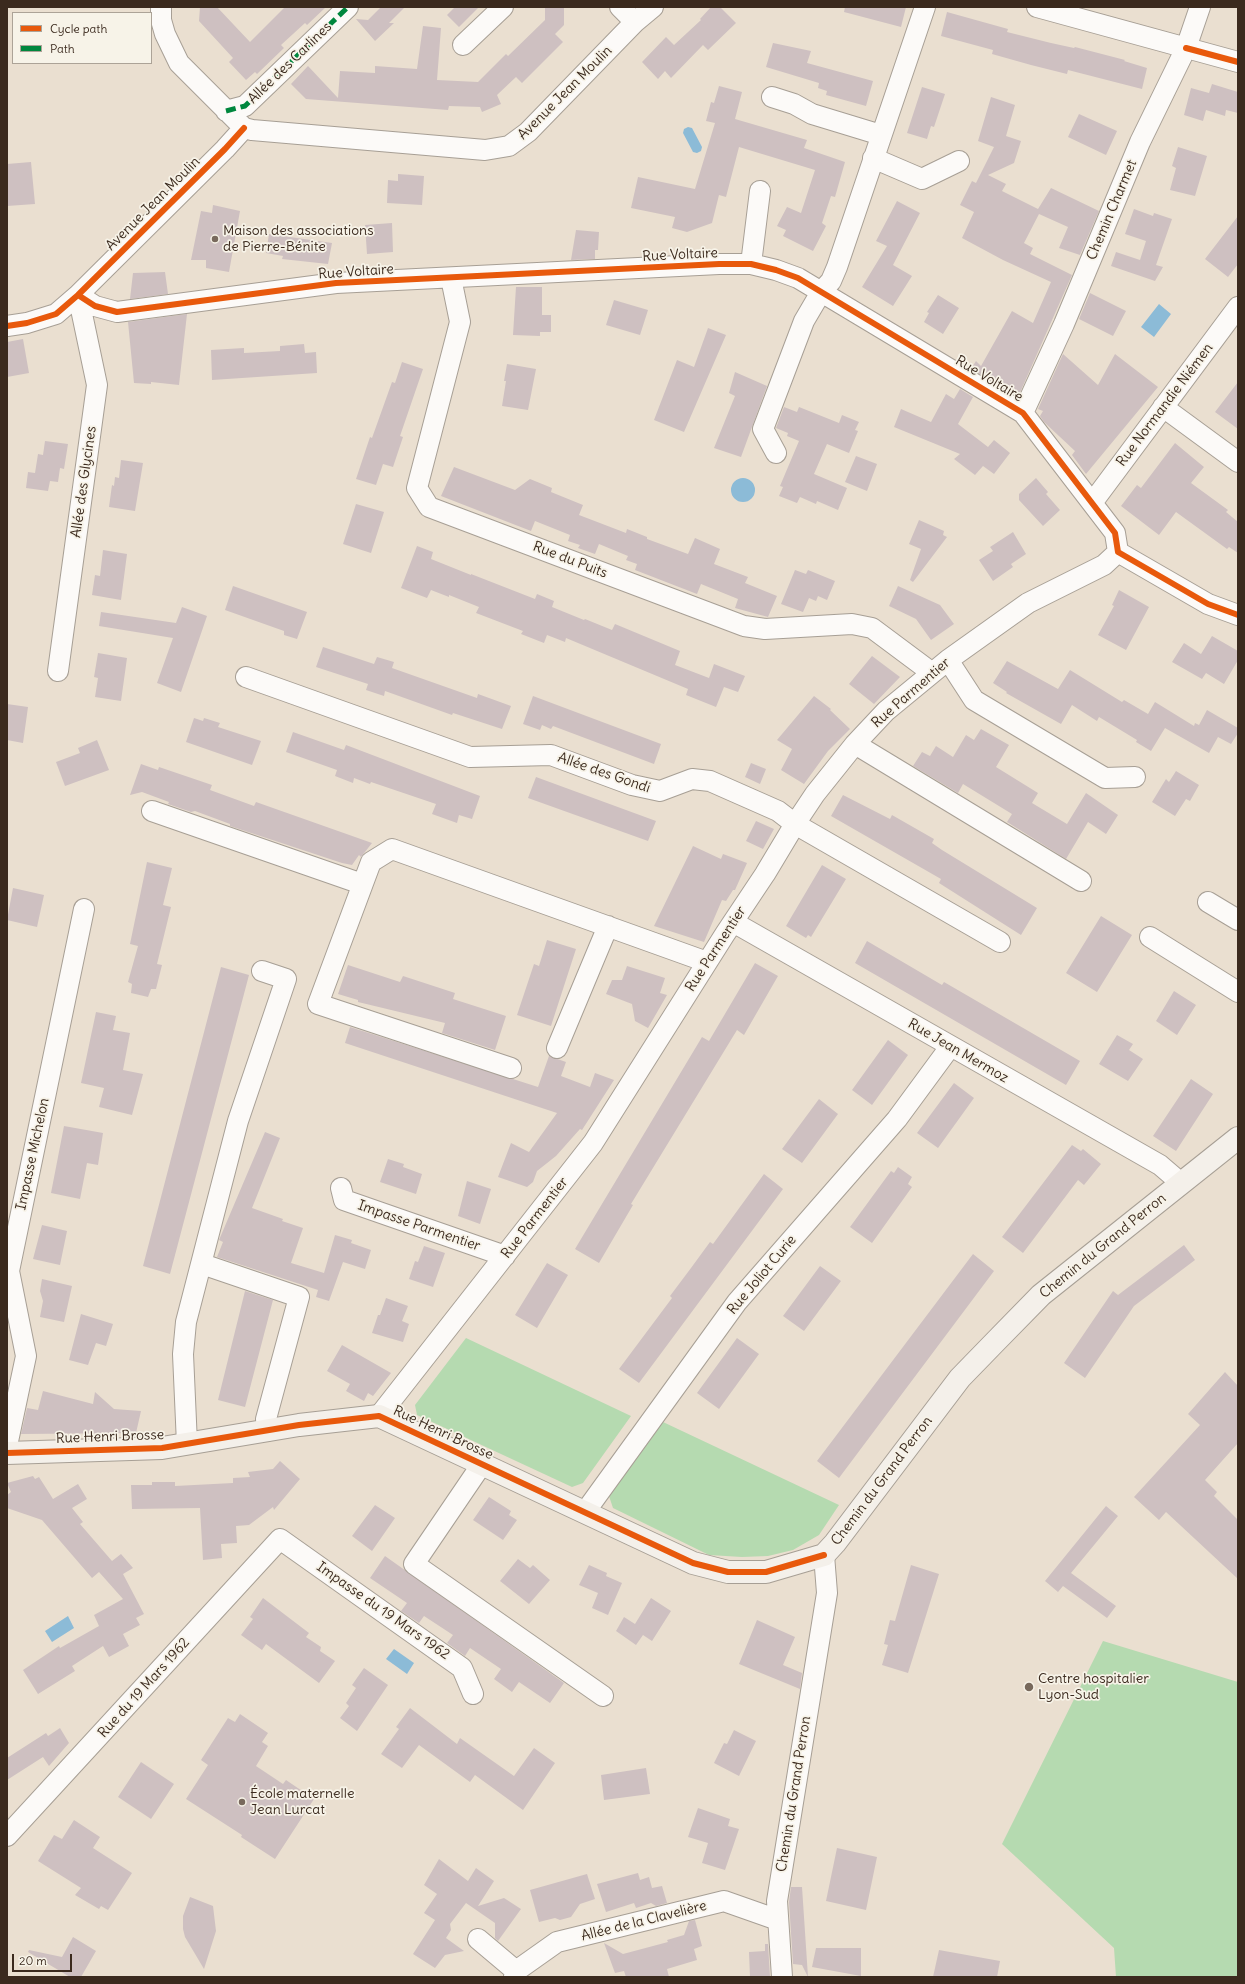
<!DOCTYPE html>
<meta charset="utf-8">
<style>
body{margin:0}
#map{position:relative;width:1245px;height:1984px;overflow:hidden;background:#eadfd0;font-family:Delius,sans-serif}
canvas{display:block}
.frame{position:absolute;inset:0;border:8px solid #3b2a1e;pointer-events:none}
.legend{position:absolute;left:12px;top:12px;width:140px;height:52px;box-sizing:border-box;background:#f7f3e8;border:1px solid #aca397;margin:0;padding:5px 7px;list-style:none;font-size:12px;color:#3b2a1e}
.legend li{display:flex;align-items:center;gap:8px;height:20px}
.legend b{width:20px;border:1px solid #aca397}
.scale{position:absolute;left:12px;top:1954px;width:60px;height:18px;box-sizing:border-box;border:2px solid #3b2a1e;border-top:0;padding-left:5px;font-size:12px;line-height:14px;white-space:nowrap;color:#3b2a1e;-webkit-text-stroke:3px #f7f3e8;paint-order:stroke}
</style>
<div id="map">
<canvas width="1245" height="1984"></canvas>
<div class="frame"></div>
<ul class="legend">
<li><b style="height:5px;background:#e8590c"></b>Cycle path</li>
<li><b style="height:5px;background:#00873e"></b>Path</li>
</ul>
<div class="scale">20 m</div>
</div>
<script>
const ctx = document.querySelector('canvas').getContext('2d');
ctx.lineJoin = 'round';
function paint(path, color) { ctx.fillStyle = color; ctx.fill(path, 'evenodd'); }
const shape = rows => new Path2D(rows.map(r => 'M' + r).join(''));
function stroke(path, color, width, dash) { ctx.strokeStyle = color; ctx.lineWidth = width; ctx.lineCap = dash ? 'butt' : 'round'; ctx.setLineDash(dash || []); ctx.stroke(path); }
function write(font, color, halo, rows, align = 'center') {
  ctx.font = font + ' Delius,sans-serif'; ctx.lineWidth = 3.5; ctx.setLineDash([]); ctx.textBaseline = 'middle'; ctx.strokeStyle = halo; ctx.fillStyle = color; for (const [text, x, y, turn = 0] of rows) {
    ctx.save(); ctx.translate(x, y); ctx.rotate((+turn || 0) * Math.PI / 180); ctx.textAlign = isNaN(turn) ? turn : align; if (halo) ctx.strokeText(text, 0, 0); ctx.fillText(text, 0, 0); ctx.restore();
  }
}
paint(shape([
 [466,1338,631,1416,583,1483,572,1487,417,1415,415,1405],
 [663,1422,839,1505,819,1535,793,1550,768,1556,742,1557,709,1555,613,1508,609,1496],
 [1103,1641,1238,1682,1238,1977,1116,1977,1114,1948,1002,1844]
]), '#b5dab0');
paint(shape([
 [688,127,692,128,702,147,701,151,697,153,693,152,683,133,684,129],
 [1159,304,1171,314,1154,337,1141,327],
 '731 490a12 12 0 1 1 24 0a12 12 0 1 1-24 0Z',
 [68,1616,74,1628,52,1642,45,1631],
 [394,1649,414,1663,407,1674,386,1659]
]), '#8cbbd7');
paint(shape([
 [200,7,217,7,250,42,285,7,326,7,307,25,305,23,281,45,284,48,257,74,255,72,246,80,229,62,233,58,199,21],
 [381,7,405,7,389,23,394,23,375,41,356,19,368,20],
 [455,7,479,7,459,27,447,15],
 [545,7,564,7,564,25,555,34,563,42,522,83,516,77,497,95,501,104,482,112,480,107,449,106,448,110,306,99,291,84,308,66,338,98,340,71,375,73,375,66,417,69,423,26,441,28,437,80,478,82,506,54,508,56,545,20],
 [711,7,720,7,736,23,708,50,703,45,671,78,665,71,658,79,642,62,666,37,674,45,701,20,700,19],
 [845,7,906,7,901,27,844,12],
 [947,12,1008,29,1007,32,1051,43,1074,48,1075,47,1125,60,1124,61,1147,68,1142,89,1068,70,1067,74,1031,65,992,54,993,50,941,36],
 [773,43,811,51,807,63,873,81,866,106,826,95,827,91,818,88,819,83,766,67],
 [1212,84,1238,92,1238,113,1226,110,1225,116,1206,110,1203,121,1184,115,1191,88,1209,93],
 [719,86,742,92,735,119,807,140,804,148,845,162,835,197,831,196,822,223,826,226,813,251,783,236,786,230,777,226,787,207,801,213,815,170,739,147,726,197,719,195,712,223,687,232,672,228,675,217,631,208,638,177,695,189,715,123,706,121,711,102,714,103],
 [922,87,945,94,934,127,931,126,927,139,907,133],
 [991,97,1015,105,1006,136,1021,141,1014,163,988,175,1006,184,1002,191,1038,209,1051,188,1099,211,1080,255,1059,248,1068,227,1039,214,1024,243,1033,248,1030,254,1072,275,1018,397,971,369,976,361,981,366,1012,311,1033,323,1051,282,1003,260,962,238,974,212,960,205,972,181,976,183,994,147,978,141],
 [1079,114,1117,131,1106,155,1068,137],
 [1178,147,1207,156,1195,196,1170,190,1176,168,1172,166],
 [31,162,35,204,7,206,7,164],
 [398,174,424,176,422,205,387,203,388,180,398,181],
 [897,201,920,213,893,265,912,276,893,306,862,287,887,246,876,241],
 [213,205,240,211,229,272,206,268,206,260,191,260,201,211,212,213],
 [1134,209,1153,216,1154,213,1172,219,1156,265,1163,267,1155,281,1111,266,1116,252,1140,260,1146,241,1125,234],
 [1238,216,1238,264,1228,277,1205,259],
 [392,223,393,252,367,254,365,225],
 [576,230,599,232,598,250,595,250,595,259,571,260],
 [269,234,332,243,328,264,282,259,283,256,266,253],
 [165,272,168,294,130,299,133,273],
 [516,287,542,287,542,315,551,315,551,332,540,332,540,336,513,335],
 [1090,293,1126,311,1113,336,1079,319],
 [938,295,959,308,943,334,924,322,929,313,927,312],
 [614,300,648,310,640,335,606,325],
 [187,314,179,385,151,382,151,384,134,383,128,322],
 [708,328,726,335,684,432,654,420,677,360,694,367],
 [23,339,29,373,7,377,7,342],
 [304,344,305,353,316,352,317,373,212,380,211,350,244,348,244,353,280,351,280,346],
 [1063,354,1098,385,1115,354,1158,387,1086,474,1072,455,1075,451,1044,422,1040,416,1043,411,1038,409],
 [402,362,423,369,400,436,403,437,393,467,383,464,376,485,356,479,370,437,372,438,392,382,395,383],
 [507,364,536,369,528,410,502,406,506,381,504,381],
 [735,372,767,386,741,457,714,448,735,396,729,393],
 [1238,382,1238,429,1215,412],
 [960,389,973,397,958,424,988,447,994,440,1010,453,994,474,983,466,975,475,954,459,960,454,894,427,901,409,931,422,946,394,954,399],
 [784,407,797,412,799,407,839,423,842,415,859,422,855,430,858,431,849,453,827,444,814,474,847,488,838,510,817,501,816,504,800,497,797,503,779,496,783,487,780,486,799,441,787,436,788,433,776,428],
 [45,441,68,444,64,469,60,468,58,482,50,481,48,491,26,488,28,472,35,473,38,454,43,455],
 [1175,443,1204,467,1191,483,1228,510,1226,512,1238,522,1238,553,1229,547,1227,549,1176,512,1159,535,1121,506,1137,485,1141,488],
 [856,456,877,464,867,491,845,482],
 [121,460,143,463,135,511,109,507,112,485,114,486,115,477,119,478],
 [454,467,515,490,530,479,552,488,551,492,583,505,579,515,626,533,627,529,647,537,647,539,688,554,695,538,720,549,714,564,748,577,745,583,777,596,768,617,735,608,738,599,701,584,697,594,635,570,637,564,626,560,628,556,599,544,595,554,578,548,580,545,568,541,570,535,535,521,531,531,441,496],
 [1036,478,1048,492,1046,494,1060,510,1043,526,1019,500,1019,494],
 [356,504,384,512,371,553,343,544],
 [919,520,944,531,943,535,947,537,913,582,910,580,921,549,909,544],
 [1013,532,1026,554,1011,564,1013,567,993,581,979,560,993,551,990,547],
 [417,546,433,552,431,559,471,575,471,574,535,599,537,594,554,601,552,607,584,620,585,619,612,630,615,624,680,651,675,665,709,678,714,664,745,676,738,692,724,687,716,707,686,695,688,689,566,638,565,642,547,635,544,643,521,634,523,631,476,613,479,607,449,595,449,597,431,590,427,598,401,588],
 [103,550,127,554,121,600,92,595,95,575,100,576],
 [795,570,806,574,808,570,835,581,827,600,818,596,816,601,809,598,803,612,781,604],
 [233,586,307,612,297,639,284,635,284,631,225,610],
 [898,586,940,605,954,624,931,640,916,619,889,606],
 [1119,590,1149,607,1126,650,1098,635,1114,606,1112,605],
 [182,607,207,616,181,692,157,683,173,638,99,626,101,612,176,623],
 [1212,636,1238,651,1238,660,1224,684,1206,673,1202,679,1172,662,1184,643,1201,654],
 [323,647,374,664,377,657,394,662,392,668,477,698,478,694,511,706,502,729,453,713,452,715,385,691,384,696,366,690,368,684,316,667],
 [98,653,127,658,121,701,95,697,98,678,94,677],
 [872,656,900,677,874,704,849,684],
 [1007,661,1058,689,1070,670,1122,702,1124,700,1148,714,1155,702,1194,726,1195,723,1199,725,1207,710,1238,728,1238,733,1231,744,1218,737,1209,753,1165,728,1151,751,1136,742,1137,740,1099,717,1097,721,1072,705,1061,724,1006,693,1007,692,993,683],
 [533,696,661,744,654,764,553,726,551,729,542,725,540,730,523,724],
 [814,696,831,709,830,710,850,729,828,751,804,784,781,770,792,749,777,740],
 [7,704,28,707,23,743,7,740],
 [194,718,203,721,204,718,220,723,218,727,261,741,252,765,186,742],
 [981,729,1009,745,996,767,1038,793,1032,803,1067,824,1086,793,1118,815,1106,834,1088,822,1066,859,1007,822,1012,814,963,784,958,793,913,766,922,752,930,756,936,746,953,757,966,735,974,740],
 [293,732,344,750,346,745,480,796,472,819,459,815,457,823,432,814,436,804,371,782,370,784,354,778,353,783,335,776,337,770,286,752],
 [97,740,109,770,65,786,56,762,80,753,78,748],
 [751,763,766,769,760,784,745,777],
 [141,764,158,770,159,767,212,785,210,790,254,806,256,802,372,843,361,857,359,855,352,865,342,863,230,826,230,824,195,811,191,812,168,804,169,802,142,792,130,795],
 [1176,771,1199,785,1190,801,1186,799,1175,816,1152,802,1166,779,1169,782],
 [536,777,656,821,648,841,528,798],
 [843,795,890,819,892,815,934,839,932,843,942,850,1037,908,1021,935,939,883,941,879,831,816],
 [756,821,774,829,763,849,746,841],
 [693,846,721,859,723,854,747,863,735,890,733,890,726,901,722,900,704,942,654,926],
 [147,862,172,868,163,905,171,907,157,964,162,965,156,989,151,989,148,997,131,993,132,984,128,982,138,946,130,944],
 [822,865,846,879,811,937,808,935,806,938,786,926],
 [13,888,44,895,37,927,7,920],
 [1101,916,1132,935,1097,992,1066,973],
 [547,940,576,949,551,1026,517,1015,534,964,539,966],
 [867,941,942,985,944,982,1080,1061,1066,1085,855,963],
 [755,963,778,976,744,1035,737,1030,631,1204,633,1205,599,1263,575,1249,702,1037,709,1041],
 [348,965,400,982,403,976,455,993,453,999,506,1016,495,1050,442,1033,445,1023,358,1002,358,1000,338,994],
 [627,966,665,978,660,993,667,995,648,1028,635,1021,632,1004,606,994,612,980,622,980],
 [221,967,249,975,170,1274,143,1266],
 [1174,991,1196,1005,1177,1035,1156,1021],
 [96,1012,116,1016,113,1030,130,1033,123,1070,143,1074,132,1115,99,1107,104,1088,81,1083],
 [350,1027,538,1087,549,1056,566,1062,561,1076,590,1087,595,1073,614,1080,582,1130,580,1129,556,1156,537,1171,533,1182,527,1187,498,1177,511,1143,529,1152,557,1113,345,1043],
 [1117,1035,1133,1044,1129,1050,1143,1059,1128,1081,1099,1064],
 [888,1040,908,1055,872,1105,852,1090],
 [1191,1079,1213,1094,1176,1151,1153,1136],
 [954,1083,974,1098,938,1148,917,1133],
 [819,1099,838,1114,802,1163,782,1149],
 [64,1126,103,1133,98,1165,87,1163,80,1199,51,1193],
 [265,1132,280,1138,252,1208,283,1219,282,1221,303,1228,291,1263,324,1273,335,1235,352,1240,351,1243,371,1250,365,1269,343,1262,329,1301,316,1297,318,1290,217,1257,223,1242,219,1240],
 [1072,1145,1081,1151,1083,1149,1101,1164,1084,1185,1078,1180,1023,1253,1002,1237],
 [388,1159,404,1164,403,1167,422,1174,416,1194,380,1182],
 [898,1167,912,1177,908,1184,912,1187,872,1243,850,1227,891,1171,894,1173],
 [764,1174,783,1189,639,1383,619,1369,672,1298,670,1296,691,1268,710,1242,713,1244],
 [467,1181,491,1189,480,1224,458,1216],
 [42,1225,67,1231,60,1265,33,1259],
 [1184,1245,1195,1260,1134,1306,1085,1378,1064,1363,1113,1291,1118,1295],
 [424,1246,445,1253,433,1287,409,1279,415,1261,418,1262],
 [973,1254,994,1271,839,1478,817,1461],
 [547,1263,568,1275,537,1328,515,1315],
 [820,1266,841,1281,804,1331,783,1316],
 [42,1279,72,1286,64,1322,40,1317,43,1301,40,1291],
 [245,1291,273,1300,245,1407,218,1400],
 [386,1298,408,1306,402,1321,409,1324,403,1342,372,1333,378,1315,380,1315],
 [81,1314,113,1324,106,1346,96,1343,88,1365,69,1360],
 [737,1338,759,1354,719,1409,697,1393],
 [342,1345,391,1373,373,1396,368,1393,364,1401,346,1391,350,1384,327,1371],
 [1225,1372,1238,1386,1238,1443,1205,1480,1217,1492,1214,1496,1238,1520,1238,1579,1166,1512,1159,1520,1134,1497,1200,1425,1188,1414],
 [43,1391,93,1404,95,1392,114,1409,141,1411,136,1433,21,1434,27,1408,38,1410],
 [280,1461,300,1479,274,1510,273,1507,249,1525,236,1526,237,1543,221,1544,222,1558,203,1560,200,1508,132,1509,131,1485,152,1485,152,1482,175,1482,175,1486,233,1483,233,1478,250,1477,248,1472,273,1469],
 [33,1476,35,1479,39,1477,53,1499,78,1484,87,1499,72,1508,83,1522,80,1524,112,1561,121,1554,133,1568,123,1574,144,1614,136,1618,140,1625,123,1634,129,1646,109,1657,103,1646,72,1666,75,1671,38,1694,23,1670,59,1646,60,1648,99,1626,94,1615,123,1599,99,1572,92,1578,42,1520,7,1508,7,1495,11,1492,7,1483],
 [489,1497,511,1511,509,1515,517,1520,503,1540,473,1520],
 [375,1505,395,1518,372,1551,352,1536],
 [1106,1506,1118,1516,1071,1573,1116,1606,1107,1618,1063,1586,1058,1592,1045,1581],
 [385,1556,564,1683,550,1703,519,1682,512,1692,494,1679,501,1669,470,1648,465,1656,447,1643,453,1635,424,1616,419,1623,401,1611,407,1603,370,1578],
 [518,1559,530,1568,533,1565,550,1580,529,1604,500,1581],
 [589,1565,607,1573,606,1576,622,1583,608,1615,592,1608,598,1593,579,1585],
 [911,1565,939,1574,908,1673,882,1665,888,1645,884,1644,890,1620,895,1621],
 [263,1598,309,1633,306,1637,321,1647,320,1651,335,1661,319,1683,266,1644,262,1650,241,1635,253,1619,250,1617],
 [651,1598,671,1611,652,1641,643,1635,636,1645,616,1631,624,1617,635,1624],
 [757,1620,795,1637,783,1665,802,1673,800,1689,739,1664],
 [364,1668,388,1685,357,1731,340,1718,349,1706,346,1703,356,1688,352,1685],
 [410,1708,457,1744,460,1738,514,1776,534,1748,555,1763,523,1810,475,1775,470,1782,419,1745,402,1768,381,1754,399,1729,396,1727],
 [240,1714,268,1733,262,1742,268,1746,256,1766,283,1784,286,1780,314,1799,275,1859,241,1837,242,1835,186,1799,208,1765,201,1760,228,1718,235,1722],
 [60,1728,69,1743,49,1766,43,1757,7,1780,7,1758,46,1733,48,1736],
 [734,1730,756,1741,739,1776,714,1763,724,1743,727,1744],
 [141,1762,174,1784,151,1819,118,1797],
 [646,1768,650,1794,604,1800,601,1775],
 [698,1808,730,1819,728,1826,739,1829,725,1870,702,1863,708,1843,688,1837],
 [74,1820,100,1837,93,1848,132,1873,108,1910,101,1906,99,1909,75,1895,81,1888,38,1861,54,1835,62,1839],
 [837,1848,877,1857,866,1910,826,1901],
 [439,1859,468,1881,476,1868,494,1881,478,1906,504,1898,521,1909,498,1941,495,1938,495,1923,466,1903,450,1924,451,1930,446,1938,464,1951,445,1955,435,1968,413,1954,435,1920,424,1913,437,1894,424,1885],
 [638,1873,640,1880,649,1877,652,1888,662,1886,667,1903,656,1906,651,1903,636,1908,634,1903,606,1912,597,1884],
 [587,1874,595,1899,580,1904,571,1917,560,1920,555,1918,539,1922,530,1890],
 [791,1887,802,1887,808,1977,802,1965,793,1964,789,1902],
 [190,1897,213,1906,216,1931,204,1969,185,1937,183,1929,183,1916],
 [695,1920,702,1946,694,1949,697,1960,667,1969,669,1977,626,1977,624,1971,615,1973,604,1943,623,1954,668,1942,667,1940,684,1935,689,1921],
 [73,1937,96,1951,81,1977,70,1977,28,1952,29,1950,62,1957],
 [765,1944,768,1944,770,1977,750,1977,749,1952,765,1951],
 [816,1948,861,1948,861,1976,812,1967],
 [939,1950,1000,1961,997,1977,933,1977]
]), '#cec0c1');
const street = shape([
 [161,7,161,20,165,34,179,63,244,128,252,130,485,150,509,146,528,132,635,22,653,7],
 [620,7,635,22],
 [1037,7,1238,62],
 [463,45,503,7],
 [772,97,794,104,812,114,881,135],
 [226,111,245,106,348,7],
 [873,158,922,179,959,161],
 [751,264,760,191],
 [451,278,460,322,417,488,429,507,744,626,765,629,852,624,872,628,931,672],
 [78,295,95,306,117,312,336,283,719,264,751,264,776,270,798,278,1023,413,1115,533,1118,552,1208,604,1238,615],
 [7,326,27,323,56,314,78,295,225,149,244,128],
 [1163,407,1238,462],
 [1023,413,1064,324,1140,142,1186,48,1200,7],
 [776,453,763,429,804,321,821,292,831,281,837,267,925,7],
 [1092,503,1238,307],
 [948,660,974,700,1105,778,1135,777],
 [58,671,97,385,78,295],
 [246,677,470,757,551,755,632,785,660,791,692,779,710,781,778,811,795,824,1000,942],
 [855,744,1081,881],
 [152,811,362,884],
 [1208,902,1238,920],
 [733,922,1160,1165,1181,1183],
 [1150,937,1238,992],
 [557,1048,608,926],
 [511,1068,318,1004,371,862,392,849,707,962],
 [341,1188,344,1200,505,1256],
 [202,1264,299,1297,266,1419,267,1431],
 [379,1416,593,1143,725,934,765,874,795,824,815,794,855,744,886,711,948,660,1028,603,1104,565,1118,552],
 [187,1444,183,1354,186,1322,238,1121,286,979,262,971],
 [7,1446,26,1356,9,1271,84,909],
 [482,1464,414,1564,603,1696],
 [585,1512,737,1302,897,1119,950,1047],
 [7,1836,280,1539,462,1668,473,1694],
 [478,1939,516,1971],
 [514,1977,516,1971,557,1942,724,1901,778,1920],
 [782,1977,777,1901,827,1593,824,1555]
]);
const secondary = shape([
 [7,1453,162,1448,299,1425,379,1416,693,1563,728,1572,766,1572,824,1555,835,1543,960,1378,995,1342,1041,1295,1238,1138]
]);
stroke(street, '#a79f95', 22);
stroke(secondary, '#a79f95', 24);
stroke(street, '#fcfaf8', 20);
stroke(secondary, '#f4f0ea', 22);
stroke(shape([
 [226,111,245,106,348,7]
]), '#00873e', 5, [10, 5]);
stroke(shape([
 [1186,48,1238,62],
 [78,295,95,306,117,312,336,283,719,264,751,264,776,270,798,278,1023,413,1115,533,1118,552,1208,604,1238,615],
 [7,326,27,323,56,314,78,295,225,149,244,128],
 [7,1453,162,1448,299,1425,379,1416,693,1563,728,1572,766,1572,824,1555]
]), '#e8590c', 6);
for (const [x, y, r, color] of [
 [215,239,4,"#78695c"],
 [1029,1687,5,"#78695c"],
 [242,1802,4,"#78695c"]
]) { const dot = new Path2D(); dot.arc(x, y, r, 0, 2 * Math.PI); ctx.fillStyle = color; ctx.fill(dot); stroke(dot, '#f7f3e8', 1.5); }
write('14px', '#3b2a1e', '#f7f3e8', [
 ["Allée des Carlines",290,63,-44],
 ["Avenue Jean Moulin",565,93,-45],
 ["Avenue Jean Moulin",153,204,-45],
 ["Chemin Charmet",1112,210,-67],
 ["Rue Voltaire",680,255,-3],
 ["Rue Voltaire",356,272,-4],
 ["Rue Voltaire",989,379,31],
 ["Rue Normandie Niémen",1165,405,-53],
 ["Allée des Glycines",84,482,-82],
 ["Rue du Puits",570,560,21],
 ["Rue Parmentier",911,693,-41],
 ["Allée des Gondi",604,773,19],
 ["Rue Parmentier",716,949,-57],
 ["Rue Jean Mermoz",958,1051,30],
 ["Impasse Michelon",33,1154,-78],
 ["Rue Parmentier",535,1218,-52],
 ["Impasse Parmentier",419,1226,19],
 ["Chemin du Grand Perron",1103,1246,-39],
 ["Rue Joliot Curie",762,1275,-50],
 ["Rue Henri Brosse",443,1433,25],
 ["Rue Henri Brosse",110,1437,-2],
 ["Chemin du Grand Perron",882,1481,-53],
 ["Impasse du 19 Mars 1962",383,1611,35],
 ["Rue du 19 Mars 1962",144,1688,-48],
 ["Chemin du Grand Perron",794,1794,-81],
 ["Allée de la Clavelière",644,1921,-14]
]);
write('14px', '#3b2a1e', '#f7f3e8', [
 ["Maison des associations",223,231],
 ["de Pierre-Bénite",223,247],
 ["Centre hospitalier",1038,1679],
 ["Lyon-Sud",1038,1695],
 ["École maternelle",250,1794],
 ["Jean Lurcat",250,1810]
], 'left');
</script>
